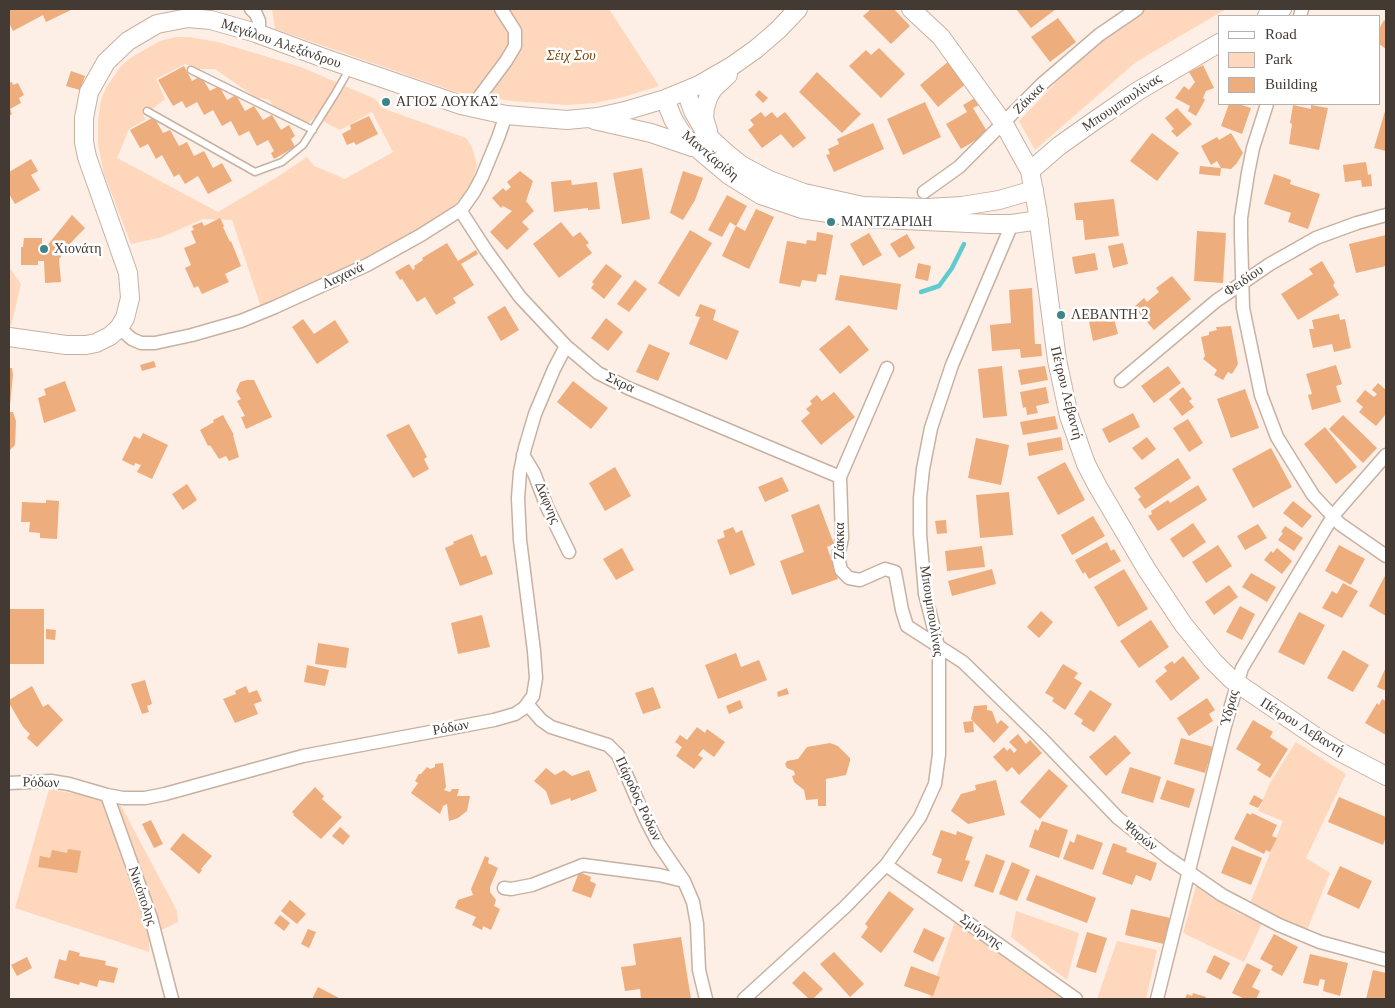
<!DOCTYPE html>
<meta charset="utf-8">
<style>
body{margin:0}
#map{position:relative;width:1395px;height:1008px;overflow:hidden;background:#fdefe5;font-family:Georgia,serif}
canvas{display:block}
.frame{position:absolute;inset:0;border:10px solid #433a33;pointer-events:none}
.legend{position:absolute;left:1218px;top:15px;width:162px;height:90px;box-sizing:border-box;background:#fff;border:1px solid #b4b0ad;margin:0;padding:6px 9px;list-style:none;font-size:15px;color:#433a33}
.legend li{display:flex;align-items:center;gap:10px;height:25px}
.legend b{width:25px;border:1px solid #b4b0ad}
</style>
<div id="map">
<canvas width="1395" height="1008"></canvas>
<div class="frame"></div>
<ul class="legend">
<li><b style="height:6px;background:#fff"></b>Road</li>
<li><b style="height:14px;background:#fed7bc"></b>Park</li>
<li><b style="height:14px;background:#eead7d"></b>Building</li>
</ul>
</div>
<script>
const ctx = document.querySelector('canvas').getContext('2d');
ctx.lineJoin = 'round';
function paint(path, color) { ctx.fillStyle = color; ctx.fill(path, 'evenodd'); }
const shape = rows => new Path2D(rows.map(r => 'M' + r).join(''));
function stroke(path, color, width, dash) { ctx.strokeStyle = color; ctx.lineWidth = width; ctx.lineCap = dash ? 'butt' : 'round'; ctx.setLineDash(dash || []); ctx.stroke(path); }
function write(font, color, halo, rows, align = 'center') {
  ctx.font = font + ' Georgia,serif'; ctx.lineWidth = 5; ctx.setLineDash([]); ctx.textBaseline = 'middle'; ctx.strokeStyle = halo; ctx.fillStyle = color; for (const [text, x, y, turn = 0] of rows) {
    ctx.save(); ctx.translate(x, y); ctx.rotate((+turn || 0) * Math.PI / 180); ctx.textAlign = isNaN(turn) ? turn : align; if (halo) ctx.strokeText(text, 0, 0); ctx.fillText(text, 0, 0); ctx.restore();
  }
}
paint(shape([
 [272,9,609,9,659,86,623,97,595,103,567,105,512,101,456,92,275,29],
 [1145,9,1226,9,1136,62,1035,150,1019,121,1102,35],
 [176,37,189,37,218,42,301,67,375,99,382,108,466,138,472,147,477,166,473,179,464,195,452,207,436,220,391,247,261,307,232,220,203,219,162,237,131,244,104,174,98,144,98,121,101,100,106,88,121,66,132,57,160,41],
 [185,64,199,69,215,69,255,97,269,100,277,111,306,125,315,117,340,130,372,112,393,152,345,179,314,166,307,157,274,179,218,212,117,158,129,129,146,119,143,116,165,99,156,79],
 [9,267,21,284,11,326,9,325],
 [1296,742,1346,774,1306,858,1330,873,1307,930,1278,920,1250,903,1283,821,1258,811,1270,783],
 [49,789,119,802,177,911,178,922,149,936,149,952,15,908],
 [1196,886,1238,913,1262,923,1244,962,1183,933],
 [1016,911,1079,933,1067,980,1011,937],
 [955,921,1064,999,929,999],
 [1117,941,1157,950,1146,999,1097,999]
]), '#fed7bc');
stroke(shape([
 [921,292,939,286,952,268,964,244]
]), '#60cbcf', 4.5);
paint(shape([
 [9,9,73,9,46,22,43,15,13,31,9,23],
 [871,9,894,9,910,26,891,44,863,16],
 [1016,9,1056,9,1031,28],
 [1058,18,1076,42,1050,62,1031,37],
 [1384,20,1386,21,1386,49,1379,44,1379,29],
 [879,48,905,74,881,98,849,66,866,50,871,55],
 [949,61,968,82,938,107,920,85],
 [1203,65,1214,88,1206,91,1203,98,1205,100,1196,116,1188,111,1190,106,1175,98,1184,86,1189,90,1195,82,1189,72],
 [184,66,192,81,201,76,210,91,219,86,227,100,236,95,245,111,254,106,263,120,272,115,281,130,289,125,295,136,291,139,295,147,274,159,271,153,274,151,268,140,257,146,249,131,239,136,231,121,222,126,213,110,204,115,197,102,186,108,182,101,173,106,158,80],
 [71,71,85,76,80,90,66,86],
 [817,72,861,114,842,133,799,92],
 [12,82,13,85,18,83,24,95,19,98,21,103,10,109,12,114,9,116,9,83],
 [759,90,768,98,763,103,755,95],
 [975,98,979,105,973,108,988,133,961,149,946,124,967,112,963,105],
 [925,102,941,137,903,155,887,119],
 [1229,104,1238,104,1251,108,1242,134,1221,126],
 [1293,105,1311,109,1311,105,1328,108,1319,150,1289,144,1292,124,1290,123],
 [1177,108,1192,124,1177,137,1171,131,1174,129,1165,118],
 [1386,108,1386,151,1374,148],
 [761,112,765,117,772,112,777,118,785,112,806,138,793,148,781,134,762,148,748,130,754,125,750,120],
 [369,116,378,134,356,145,354,142,347,145,342,134,351,129,350,125],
 [154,117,163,133,170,130,179,146,187,142,194,156,204,151,213,168,222,163,232,181,208,194,198,176,185,184,179,174,174,177,162,155,156,159,148,144,140,148,130,130],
 [873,123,884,149,834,172,826,155,830,154,828,149,839,144,837,139],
 [1152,133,1179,153,1157,181,1130,161],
 [1231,133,1243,153,1237,163,1231,169,1221,168,1217,161,1211,165,1201,146,1217,137,1219,140],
 [31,159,38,171,31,175,40,190,15,204,9,194,9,172],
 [1366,162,1368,175,1371,174,1372,186,1362,187,1361,180,1345,182,1343,165],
 [1200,166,1221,168,1220,176,1199,174],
 [642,168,650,219,622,224,613,173],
 [520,171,533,181,526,201,534,211,522,222,529,229,507,250,490,232,512,211,503,206,501,208,492,198,503,188,506,191,511,187,507,182],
 [683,171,703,178,695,200,683,220,670,213],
 [1274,174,1291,180,1290,184,1320,194,1308,229,1288,222,1291,213,1264,204],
 [571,180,572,185,597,182,600,209,588,210,588,208,554,212,551,182],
 [727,195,747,206,736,226,730,222,722,237,708,230],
 [1114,199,1119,236,1085,240,1083,220,1076,220,1074,203],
 [756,209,774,217,749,269,722,256,736,226,745,231],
 [72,215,85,228,66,248,67,249,59,259,61,282,45,283,44,261,38,261,38,265,21,265,21,247,23,247,24,238,42,238,42,247,46,247],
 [220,218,224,226,223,227,230,242,231,241,241,266,225,274,229,282,202,294,198,286,194,288,185,268,191,265,184,248,196,243,191,231,194,230,192,226,202,222,204,226],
 [561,222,573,237,580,232,589,243,586,245,592,253,559,278,533,244],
 [690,230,712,243,679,297,658,283],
 [1197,231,1226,233,1223,283,1194,281],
 [817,232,833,235,826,275,818,274,816,282,802,280,800,287,779,283,787,241,806,244,807,240,816,241],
 [869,233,882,255,863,266,850,244],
 [907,234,915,248,899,258,890,244],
 [1386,235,1386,266,1356,273,1349,244],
 [447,243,458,261,476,250,478,254,461,264,474,285,453,298,456,303,436,315,425,297,417,302,402,279,400,280,395,272,409,264,413,270,415,268,414,266,423,260,422,258],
 [1123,243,1128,264,1113,268,1108,246],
 [1095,253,1098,270,1075,274,1072,257],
 [1322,261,1335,283,1333,285,1339,295,1298,320,1281,294,1313,274,1309,269],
 [918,263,931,266,928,281,915,278],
 [606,264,622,276,604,299,591,288,594,284,592,282],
 [840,275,901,284,897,310,835,300],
 [1172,276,1191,299,1154,330,1134,307,1144,298,1147,302,1159,292,1156,288],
 [635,280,647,289,629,312,617,304],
 [1032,288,1035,344,1041,344,1042,356,1021,358,1020,349,992,351,990,325,1011,323,1009,290],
 [700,304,716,310,713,320,739,331,727,360,689,344,700,317,695,316],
 [505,306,519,330,501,341,487,317],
 [1112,311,1118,334,1093,341,1088,317],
 [1339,314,1340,320,1345,319,1351,348,1334,352,1332,344,1313,348,1309,329,1314,329,1312,320],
 [606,318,623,332,608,351,591,338],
 [303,319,314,334,335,320,349,342,317,364,292,327],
 [849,325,869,350,840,374,819,349],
 [1231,326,1238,364,1232,374,1228,372,1223,380,1214,375,1217,370,1203,359,1205,356,1201,337,1209,335,1209,332,1217,330,1216,327],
 [649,344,670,353,658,381,636,372],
 [154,361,156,367,142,371,140,365],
 [1336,365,1342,384,1336,386,1341,402,1312,410,1308,395,1312,394,1306,374],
 [1002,366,1007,416,983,418,978,369],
 [1045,366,1048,380,1021,385,1018,370],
 [1168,366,1181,383,1154,403,1141,386],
 [9,368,12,368,13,375,10,405],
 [247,380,254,380,272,417,246,429,241,417,245,416,237,401,241,399,236,391,240,382],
 [65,381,76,411,44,423,38,398,46,395,44,389],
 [573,381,608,408,591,429,557,402],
 [1378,383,1386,390,1386,414,1376,426,1359,412,1363,407,1356,401,1365,390,1374,397,1377,394,1372,390],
 [1046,387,1049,403,1036,406,1038,413,1027,415,1026,407,1023,408,1020,392],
 [1183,387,1192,399,1189,401,1194,407,1182,416,1169,399],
 [1245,389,1259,428,1231,438,1217,399],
 [834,392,855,417,821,445,801,421,810,413,806,409,812,404,810,401,817,395,822,401],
 [9,412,13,412,16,421,15,445,10,450,9,450],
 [1133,413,1140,427,1109,443,1102,429],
 [223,415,234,435,233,435,239,457,229,461,226,456,219,459,210,445,208,446,200,430,214,422,213,420],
 [1343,415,1377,448,1363,463,1329,429],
 [1055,416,1058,429,1023,435,1020,422],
 [1188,419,1203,443,1189,452,1173,428],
 [409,424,427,457,424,459,429,469,413,478,386,435],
 [1325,427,1357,467,1336,484,1304,444],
 [143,433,168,445,152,479,137,472,141,465,135,463,134,466,122,460,134,436,140,439],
 [1061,437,1063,450,1029,456,1027,443],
 [1147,437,1156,449,1142,460,1132,448],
 [976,438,1009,445,1001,485,968,478],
 [1271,448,1292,487,1253,508,1232,469],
 [1178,458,1191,478,1145,509,1138,499,1141,497,1134,488],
 [1065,462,1085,500,1058,515,1037,477],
 [615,467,631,496,605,511,589,483],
 [782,477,789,491,765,502,758,487],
 [187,484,197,500,183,510,172,494],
 [1198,485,1207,500,1158,531,1148,516,1152,514,1151,511,1168,500,1170,503],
 [1009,492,1013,535,980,538,976,495],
 [46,500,59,501,57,539,40,538,40,533,29,532,30,522,21,522,22,502,46,503],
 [1293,501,1312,516,1302,528,1283,513],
 [819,504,834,544,827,547,838,579,792,595,780,561,804,552,791,515],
 [1093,516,1105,536,1072,555,1061,535],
 [946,520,947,533,937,534,935,521],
 [1193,523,1206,542,1183,558,1170,539],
 [1258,524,1267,538,1245,550,1237,536],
 [1285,526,1303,538,1294,551,1278,540,1283,533,1281,532],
 [733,527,736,533,742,530,755,565,730,575,717,540,725,537,723,531],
 [472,534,481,557,486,555,493,574,460,586,445,548,454,544,453,542],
 [1107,542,1111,551,1114,549,1121,561,1089,579,1085,572,1083,574,1075,560],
 [1218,545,1232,566,1206,583,1192,562],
 [1339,545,1365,559,1351,585,1325,571],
 [982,546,985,567,947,571,945,551],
 [622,548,634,570,616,580,603,559],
 [1277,548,1292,561,1282,574,1264,560,1271,551,1273,553],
 [992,569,996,584,952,596,948,581],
 [1124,569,1148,609,1118,627,1094,587],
 [1251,573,1276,587,1267,602,1242,587],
 [1386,574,1386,616,1369,606],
 [1343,583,1358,591,1342,618,1322,608,1332,591,1337,594],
 [1229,585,1238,597,1214,615,1205,602],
 [1240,606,1255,614,1242,640,1226,632],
 [10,609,44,609,44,664,9,664],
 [1041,611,1053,622,1039,638,1027,627],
 [1299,612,1325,625,1304,665,1278,652],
 [482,615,490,647,458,654,451,623],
 [1151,620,1169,647,1139,668,1120,641],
 [46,629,56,630,55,640,46,639],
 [318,643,349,648,346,668,315,664],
 [1343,650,1369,665,1353,692,1327,678],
 [736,653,741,667,759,660,767,680,718,699,705,665],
 [1183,656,1200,678,1171,701,1155,681,1167,671,1164,667,1172,661,1174,664],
 [1063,664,1078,673,1074,678,1082,683,1065,710,1052,701,1054,698,1045,693],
 [307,665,329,670,325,686,304,682],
 [1386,667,1386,691,1377,687],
 [145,680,152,704,147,706,149,712,142,714,131,684],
 [32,686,43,707,48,704,63,720,37,747,27,738,30,734,23,727,9,703,9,700],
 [246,686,249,693,257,690,262,701,254,704,258,714,235,723,223,699,236,694,235,691],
 [653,687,661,708,643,714,635,693],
 [787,688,789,694,778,697,777,692],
 [1090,690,1112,704,1094,732,1081,724,1083,720,1074,714],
 [1207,698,1215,710,1209,714,1213,721,1189,736,1177,718],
 [1382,699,1386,701,1386,735,1365,723,1377,703,1379,705],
 [740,700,743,708,729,714,726,706],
 [987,705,987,710,992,711,997,724,1001,720,1009,727,994,743,973,721,974,732,965,733,963,722,973,721,971,719,974,706],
 [1253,720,1273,732,1270,737,1288,749,1270,778,1257,770,1261,764,1236,749],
 [697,727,705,733,707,729,725,742,714,757,703,749,698,755,703,758,694,769,676,756,682,747,675,742,680,735,687,740],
 [1018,734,1026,744,1030,740,1042,753,1019,775,1012,767,1007,772,993,757,1004,747,1007,751,1010,748,1014,753,1017,750,1009,742],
 [1115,735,1131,753,1106,776,1089,757],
 [1181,738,1213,747,1205,773,1174,764],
 [830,743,838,746,850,758,850,761,846,775,826,779,826,806,818,806,818,799,806,800,804,790,794,782,792,776,795,775,794,771,787,768,785,764,787,761,798,759,807,747],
 [443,763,446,787,444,790,450,792,452,789,459,789,457,796,470,796,467,811,458,818,449,821,447,804,443,806,440,814,411,793,418,783,415,781,419,774,421,774,427,767,430,769,435,767,435,764],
 [1130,767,1161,777,1153,803,1121,793],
 [546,768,555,775,564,770,572,776,589,770,597,791,571,801,570,798,551,805,546,791,534,781],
 [1049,769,1068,786,1040,819,1020,802],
 [996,780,1005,815,968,824,951,811,961,794,976,790,975,785],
 [1167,780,1195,789,1189,808,1160,799],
 [315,787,324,796,322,799,342,817,321,839,293,815,294,814,292,812],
 [1254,795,1263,800,1258,808,1249,804],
 [1339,797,1386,817,1386,837,1383,845,1328,822],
 [1247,813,1251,815,1252,813,1277,825,1272,836,1277,838,1270,852,1266,850,1264,854,1234,839],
 [151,820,163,844,154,848,142,824],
 [1042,821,1068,830,1059,858,1029,847,1035,829,1038,831],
 [340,827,350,836,343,845,332,836],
 [941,830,956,835,957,831,973,837,965,860,970,861,962,882,937,873,942,859,932,855],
 [183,833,212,856,201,869,202,870,199,874,170,849],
 [1077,834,1103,843,1093,870,1063,859,1070,841,1074,843],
 [1113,843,1127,848,1126,852,1157,863,1151,881,1136,875,1132,885,1102,874],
 [1232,846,1262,858,1251,885,1221,873],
 [68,849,81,851,77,873,38,867,40,856,50,858,52,850,67,853],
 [986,854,1005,861,993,893,974,886],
 [485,856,489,858,488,863,498,868,490,887,490,892,496,900,494,906,500,909,491,930,483,926,482,930,472,925,476,917,455,908,458,900,473,895,471,889],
 [1012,862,1030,870,1017,901,999,894],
 [1340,866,1372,881,1359,909,1327,894],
 [579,872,591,877,590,881,596,884,591,898,572,891],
 [1036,875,1096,898,1087,923,1026,900],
 [889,891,914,909,881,953,861,937,868,927,865,924],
 [290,900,306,914,297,924,281,911],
 [1131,909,1170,918,1164,944,1125,935],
 [280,915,290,923,284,931,274,923],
 [924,928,945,938,933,962,913,952],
 [308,929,316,932,309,948,301,944],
 [1087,932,1107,938,1096,973,1076,967],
 [1274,934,1298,947,1282,976,1271,970,1273,966,1260,959],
 [681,937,691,999,641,999,640,989,625,991,621,967,636,965,633,944],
 [69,950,80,953,79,956,106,961,105,965,118,968,114,983,99,980,97,987,80,982,79,985,54,978,59,959,66,961],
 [834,952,864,984,850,997,820,964],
 [1310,954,1348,963,1340,996,1323,991,1325,980,1320,979,1318,986,1303,983],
 [1214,955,1230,963,1221,980,1206,972],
 [27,957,32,968,17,976,11,965],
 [1247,963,1261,970,1252,987,1260,991,1256,999,1245,999,1232,993],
 [911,966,940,977,933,996,904,986],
 [1373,970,1386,973,1386,999,1366,999],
 [804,971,823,989,813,999,809,999,792,983],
 [318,987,339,998,338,999,312,999],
 [1193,993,1206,997,1205,999,1185,999,1187,994,1192,996]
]), '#eead7d');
const lane = shape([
 [191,70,313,130],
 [147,111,255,172,282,162,303,145,335,94,350,68]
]);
const street = shape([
 [251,9,256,14,259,21,259,28,256,33],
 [1300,16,1302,9],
 [1267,104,1253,148,1248,173,1241,218,1241,235,1243,308,1261,395,1277,437,1313,495,1340,524,1386,556],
 [471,108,506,61,515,46,515,31,501,9],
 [924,192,959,167,1042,84,1099,35,1137,9],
 [460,210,486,250,520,297,566,346,598,373,628,388,840,477],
 [119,328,132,339,141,343,155,343,192,335,241,321,275,307,367,265,421,235,462,209,474,192,482,177,498,138,506,115],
 [887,368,840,477,842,538,838,556,841,570,849,578,860,580,885,569,895,572,902,610,907,626,963,662,1040,737,1118,818,1167,857,1222,895,1279,925,1320,942,1386,960],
 [1121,381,1216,301,1270,264,1316,238,1357,223,1386,215],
 [523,455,534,473,547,507,569,552],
 [528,705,541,720,551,727,608,745,618,755,645,818,658,843,684,881,693,902,697,924,699,970,706,999],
 [9,783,51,781,69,784,107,795,123,798,145,798,165,794,303,756,494,720,515,714,524,708,533,696,536,678,534,651,520,540,518,498,520,472,525,448,535,414,554,369,566,346],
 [107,795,151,918,172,999],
 [886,865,1076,999],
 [504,888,511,889,532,885,583,865,659,875,684,881],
 [744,999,845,907,886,865,920,817,935,784,939,754,939,653,936,637,925,594,920,534,920,498,923,469,931,428,952,365,1012,224],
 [1157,999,1225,726,1242,668,1327,526,1337,511,1386,455]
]);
const secondary = shape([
 [911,9,941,37,1004,124,1030,171,1037,208,1057,360,1069,416,1086,464,1098,487,1147,570,1183,624,1213,661,1231,679,1319,739,1342,753,1386,776],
 [1267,16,1282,9],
 [686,91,693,111,704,130,710,138,725,152,741,165,769,180,804,193,863,206,927,208,962,206,999,200,1034,190],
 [665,99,673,119,684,137,729,175,761,195,802,209,861,218,990,224,1012,224,1039,220],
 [594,120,651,133,692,147],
 [708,131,704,118,705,108,708,98,713,89,728,75],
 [1030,171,1059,146,1097,119,1138,91,1219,43],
 [9,337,66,345,86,345,96,343,110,336,119,328,125,318,130,298,128,273,87,157,84,142,84,118,89,92,106,62,128,41,157,24,188,18,211,20,256,33,321,57,461,105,506,115,567,120,598,117,625,111,665,99,699,85,732,66,756,49,778,30,798,9]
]);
stroke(lane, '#c7b1a1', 9);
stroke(street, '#c7b1a1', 15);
stroke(secondary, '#c7b1a1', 20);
stroke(lane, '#fff', 6);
stroke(street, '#fff', 12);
stroke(secondary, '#fff', 18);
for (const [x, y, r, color] of [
 [386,102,5,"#3c8487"],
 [831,222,5,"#3c8487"],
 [44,249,5,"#3c8487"],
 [1061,315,5,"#3c8487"]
]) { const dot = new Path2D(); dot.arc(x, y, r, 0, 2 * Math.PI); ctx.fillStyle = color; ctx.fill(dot); stroke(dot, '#fff', 2); }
write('14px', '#433a33', '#fff', [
 ["Μεγάλου Αλεξάνδρου",281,44,19],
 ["Ζάκκα",1029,99,-45],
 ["Μπουμπουλίνας",1122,103,-34],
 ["Μαντζαρίδη",710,156,40],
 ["Λαχανά",343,276,-25],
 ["Φειδίου",1244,281,-34],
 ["Σκρα",620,383,25],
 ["Πέτρου Λεβαντή",1066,393,76],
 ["Δάφνης",547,503,67],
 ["Ζάκκα",840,541,-90],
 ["Μπουμπουλίνας",931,611,81],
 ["Ύδρας",1230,708,-75],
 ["Πέτρου Λεβαντή",1302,727,32],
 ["Ρόδων",451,728,-10],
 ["Ρόδων",41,783,1],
 ["Πάροδος Ρόδων",638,799,65],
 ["Ψαρών",1140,836,39],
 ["Νικόπολης",142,896,71],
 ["Σμύρνης",981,932,35]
]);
write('italic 14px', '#7a4004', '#fff', [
 ["Σέιχ Σου",571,56]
]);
write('14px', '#433a33', '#fff', [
 ["ΑΓΙΟΣ ΛΟΥΚΑΣ",396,102],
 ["ΜΑΝΤΖΑΡΙΔΗ",841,222],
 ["Χιονάτη",54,249],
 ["ΛΕΒΑΝΤΗ 2",1071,315]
], 'left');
</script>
